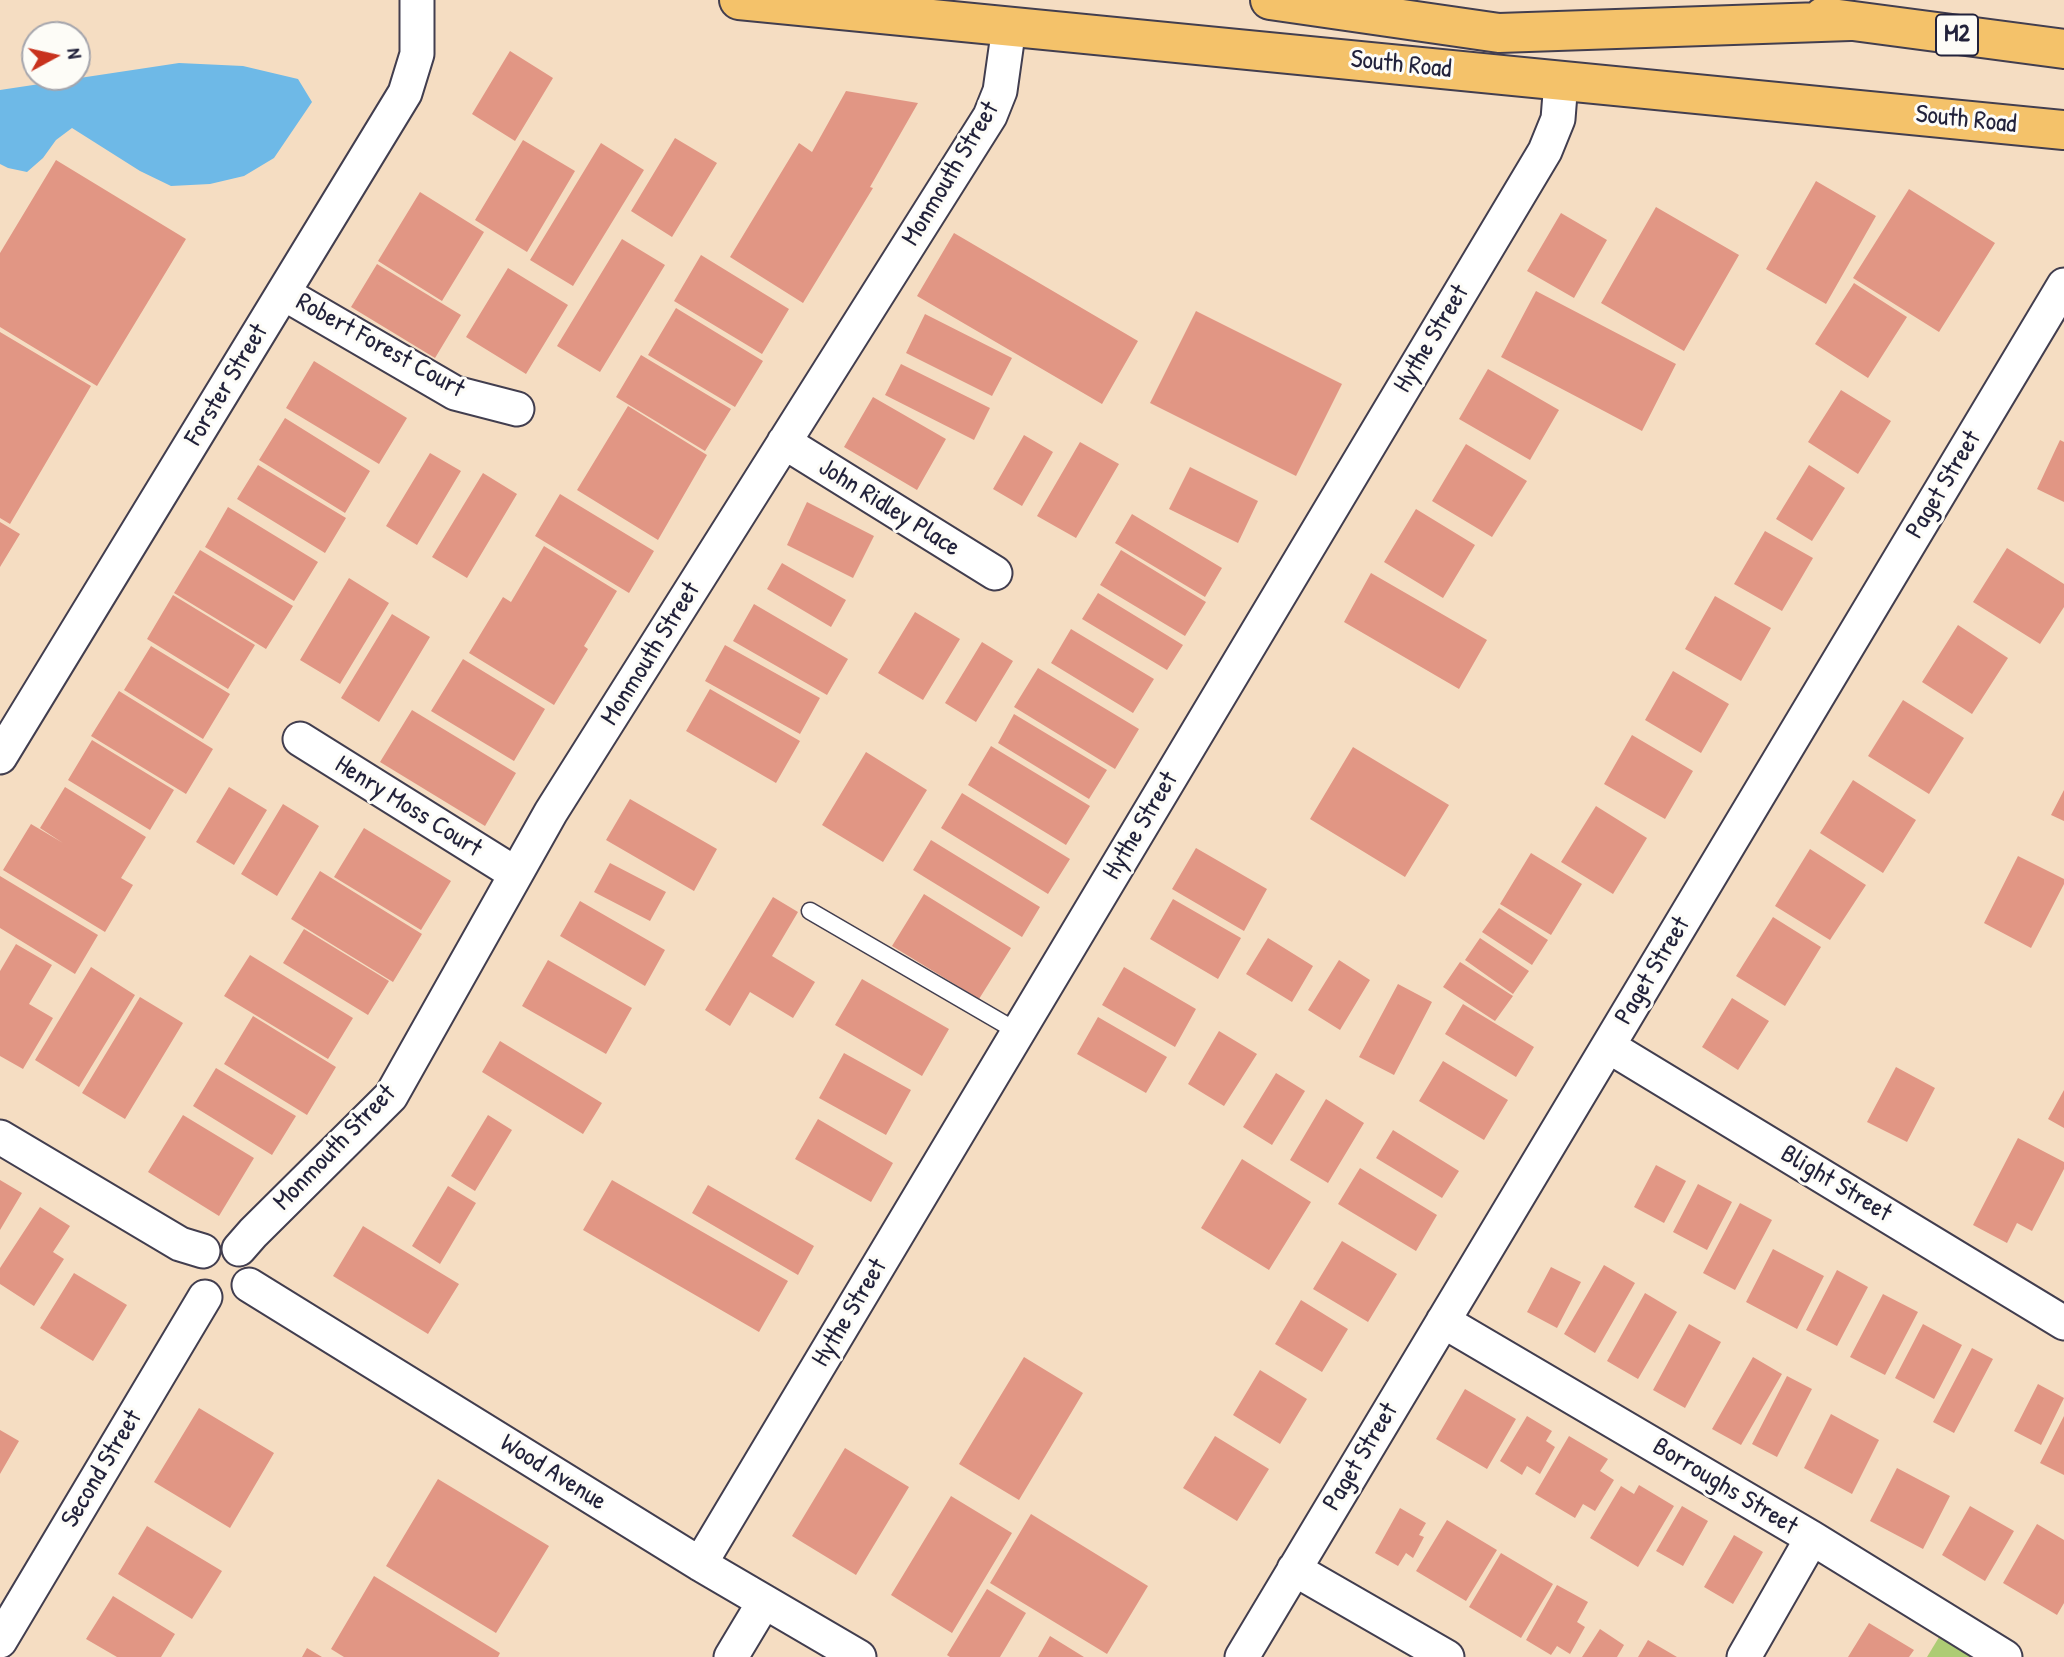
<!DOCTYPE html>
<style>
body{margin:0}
#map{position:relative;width:2064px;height:1657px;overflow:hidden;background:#f5ddc2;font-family:"Patrick Hand",sans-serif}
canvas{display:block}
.north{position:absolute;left:21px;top:21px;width:70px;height:70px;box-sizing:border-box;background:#fdfcf7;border:2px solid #a5a5ac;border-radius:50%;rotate:82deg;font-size:19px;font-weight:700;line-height:28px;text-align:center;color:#22223b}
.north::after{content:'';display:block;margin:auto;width:24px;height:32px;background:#c8321e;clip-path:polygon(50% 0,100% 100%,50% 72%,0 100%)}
</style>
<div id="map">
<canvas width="2064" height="1657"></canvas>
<div class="north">N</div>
</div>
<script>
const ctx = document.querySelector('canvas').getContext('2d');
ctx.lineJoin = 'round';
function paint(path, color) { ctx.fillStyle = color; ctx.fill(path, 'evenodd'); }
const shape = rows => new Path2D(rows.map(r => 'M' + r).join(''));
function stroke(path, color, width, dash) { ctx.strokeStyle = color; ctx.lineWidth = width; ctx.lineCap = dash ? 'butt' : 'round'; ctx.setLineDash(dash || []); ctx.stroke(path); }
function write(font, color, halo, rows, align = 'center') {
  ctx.font = font + ' "Patrick Hand",sans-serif'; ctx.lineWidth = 6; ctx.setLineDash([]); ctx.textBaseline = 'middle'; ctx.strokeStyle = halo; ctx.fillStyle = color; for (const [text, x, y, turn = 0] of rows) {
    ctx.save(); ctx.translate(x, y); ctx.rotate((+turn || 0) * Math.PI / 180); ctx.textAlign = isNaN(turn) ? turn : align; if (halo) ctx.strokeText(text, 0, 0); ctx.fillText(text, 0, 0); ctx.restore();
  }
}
paint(shape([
 [1944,1629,1991,1657,1927,1657]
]), '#adcc74');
paint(shape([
 [179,63,243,66,298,79,312,102,274,158,244,176,210,184,171,186,140,171,72,128,56,140,43,158,27,172,8,168,0,164,0,90]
]), '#6eb9e7');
paint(shape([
 [510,51,553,78,515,141,472,114],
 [846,91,918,103,870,187,873,188,803,303,730,257,799,143,812,152],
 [675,138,717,163,672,237,631,211],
 [523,140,575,171,527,252,475,220],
 [601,143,644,170,573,286,530,260],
 [56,160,186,239,97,386,0,327,0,253],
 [1816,181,1876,216,1826,304,1766,269],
 [1909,189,1995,243,1939,332,1853,278],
 [420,192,484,232,442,301,378,261],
 [1656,207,1739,255,1684,351,1601,303],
 [1561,213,1607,240,1574,298,1527,271],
 [954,233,1138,341,1102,404,917,296],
 [622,239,665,265,600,372,557,346],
 [701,255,789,309,762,354,674,301],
 [377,264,461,315,435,358,351,307],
 [508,268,568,305,526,374,466,337],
 [1854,283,1907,317,1868,378,1815,344],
 [1536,291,1676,364,1642,431,1501,357],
 [676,308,763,361,735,407,648,355],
 [1196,311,1342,384,1296,476,1150,403],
 [925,314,1012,358,992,396,906,353],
 [0,332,91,386,10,524,0,518],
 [641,355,731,409,705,451,616,397],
 [314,361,407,418,379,464,286,408],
 [901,364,990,408,974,440,885,395],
 [1488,369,1559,410,1530,460,1459,419],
 [1841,390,1891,421,1858,474,1808,442],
 [873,397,946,439,917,490,844,447],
 [628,406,707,455,658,540,577,490],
 [285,418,370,471,345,513,259,460],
 [1024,435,1053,452,1022,506,993,489],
 [2060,440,2064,442,2064,502,2037,489],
 [1080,442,1119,464,1076,538,1037,516],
 [1466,444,1527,481,1492,537,1432,501],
 [430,453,461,471,417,545,386,526],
 [258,465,346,518,325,553,237,499],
 [1809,465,1845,488,1812,541,1776,519],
 [1190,467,1258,501,1238,543,1169,509],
 [483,473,517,494,467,578,432,557],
 [560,494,654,551,629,593,535,536],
 [807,502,874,536,853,578,787,545],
 [228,507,318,562,294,601,205,547],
 [1416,509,1475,545,1443,598,1384,562],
 [1132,514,1222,568,1205,597,1115,543],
 [0,522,20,534,0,567],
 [1765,531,1813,558,1782,611,1734,584],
 [544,546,617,591,584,646,588,649,554,705,469,653,503,597,511,602],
 [2007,548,2064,584,2064,607,2040,644,1973,602],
 [200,550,293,606,266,649,174,593],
 [1121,550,1206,602,1185,636,1100,585],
 [782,563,846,600,831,627,767,589],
 [1371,573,1487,640,1459,689,1344,622],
 [349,578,389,603,340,684,300,660],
 [1098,593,1183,645,1167,670,1082,619],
 [173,595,255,645,228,689,147,639],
 [1715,596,1771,628,1741,681,1685,649],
 [754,604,848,659,827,695,733,641],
 [915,612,960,639,923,700,878,673],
 [392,614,430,637,379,722,341,698],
 [1958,625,2008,658,1972,714,1922,682],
 [1071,629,1154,679,1133,713,1051,663],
 [982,642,1013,661,976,722,945,703],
 [725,645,820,698,800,734,705,681],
 [151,646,230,694,203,739,124,690],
 [463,659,545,709,514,761,431,711],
 [1038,668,1139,729,1115,769,1014,707],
 [1673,671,1729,704,1701,753,1645,720],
 [710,689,800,741,776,783,686,731],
 [119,691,213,749,186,794,91,736],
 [1903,700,1964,738,1929,794,1868,756],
 [412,710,516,773,485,826,380,762],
 [1014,714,1107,770,1089,799,998,743],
 [1632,735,1693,771,1665,819,1604,784],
 [92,740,174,790,150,830,68,780],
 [991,746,1090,806,1066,845,968,785],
 [1353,747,1449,805,1405,877,1310,819],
 [866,752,927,790,883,862,822,825],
 [1853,780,1916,820,1883,873,1820,833],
 [65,787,146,837,121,878,133,885,105,932,3,870,31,824,63,843,40,828],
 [229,787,267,810,234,865,196,842],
 [2064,790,2064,821,2051,815],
 [962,793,1070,859,1048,894,941,828],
 [630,799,717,849,694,891,606,840],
 [283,804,319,826,277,896,241,874],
 [1596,806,1647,838,1613,894,1561,862],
 [364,828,451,881,421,930,334,877],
 [931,840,1040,907,1022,937,913,870],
 [1196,848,1267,889,1244,931,1172,889],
 [1810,849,1866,885,1830,940,1775,906],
 [1531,853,1582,884,1551,935,1500,904],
 [2018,856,2064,879,2064,884,2031,948,1984,923],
 [610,863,666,892,650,921,594,892],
 [320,871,422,934,393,982,291,919],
 [0,876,98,935,75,974,0,928],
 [924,894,1011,948,979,999,892,946],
 [773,897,798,912,772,956,815,982,793,1018,750,992,730,1026,705,1010],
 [1173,899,1241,938,1218,979,1150,939],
 [580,901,665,950,645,986,560,936],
 [1499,908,1548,940,1532,965,1482,932],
 [1773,917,1821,947,1785,1006,1736,976],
 [304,929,389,981,368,1015,283,963],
 [1268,938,1313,966,1292,1002,1246,974],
 [1480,938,1529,971,1513,994,1465,960],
 [16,944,52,965,29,1004,53,1018,23,1069,0,1056,0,971],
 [250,955,353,1018,328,1059,224,996],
 [548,960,632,1008,606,1054,522,1006],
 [1339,960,1370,980,1340,1030,1308,1010],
 [1460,962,1513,996,1495,1021,1443,987],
 [91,967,135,995,79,1087,35,1060],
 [1124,967,1196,1009,1175,1047,1102,1005],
 [862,979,949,1029,922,1076,835,1025],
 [1398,984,1432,1002,1394,1075,1359,1057],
 [140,997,183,1023,125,1119,82,1093],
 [1732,998,1769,1021,1738,1070,1702,1047],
 [1463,1004,1534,1047,1516,1077,1445,1034],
 [253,1016,336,1067,307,1115,224,1064],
 [1098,1017,1167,1057,1146,1093,1077,1054],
 [1219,1031,1257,1054,1224,1106,1188,1084],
 [500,1041,602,1103,583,1134,482,1072],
 [844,1053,911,1090,886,1135,819,1098],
 [1443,1061,1508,1100,1484,1140,1419,1101],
 [1896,1067,1935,1088,1907,1142,1867,1122],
 [216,1068,296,1116,272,1155,193,1106],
 [1276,1073,1305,1091,1272,1145,1243,1127],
 [2064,1090,2064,1128,2048,1119],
 [1326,1099,1364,1123,1328,1183,1290,1160],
 [183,1115,254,1158,219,1216,148,1172],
 [488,1115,512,1130,475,1191,451,1176],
 [818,1119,893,1163,871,1202,795,1159],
 [1393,1130,1459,1171,1442,1198,1376,1158],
 [2018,1138,2064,1162,2064,1169,2032,1231,2017,1223,2007,1243,1973,1225],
 [1242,1159,1311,1202,1269,1270,1201,1228],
 [1656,1165,1686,1181,1664,1223,1634,1207],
 [1360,1168,1437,1215,1416,1251,1338,1204],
 [0,1180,22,1193,0,1230],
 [612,1180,788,1281,759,1332,583,1230],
 [1698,1184,1732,1202,1707,1250,1673,1232],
 [708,1185,814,1246,798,1275,692,1213],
 [448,1186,476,1203,440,1264,412,1246],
 [1740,1203,1772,1220,1735,1290,1703,1273],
 [40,1207,70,1226,53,1252,64,1259,34,1306,0,1284,0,1268],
 [363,1226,459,1284,428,1334,333,1276],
 [1342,1241,1397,1274,1368,1322,1313,1289],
 [1773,1249,1824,1276,1797,1329,1746,1302],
 [1604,1265,1635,1283,1595,1353,1564,1334],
 [1551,1267,1581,1282,1557,1328,1527,1312],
 [1837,1270,1868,1287,1837,1346,1806,1330],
 [74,1273,127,1305,93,1361,40,1328],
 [1645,1293,1677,1312,1638,1379,1607,1361],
 [1883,1294,1918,1312,1885,1375,1850,1357],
 [1301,1300,1348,1329,1322,1372,1275,1344],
 [1689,1324,1721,1342,1685,1408,1653,1390],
 [1923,1324,1962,1345,1934,1399,1895,1378],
 [1972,1348,1993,1359,1954,1433,1933,1422],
 [1024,1357,1083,1393,1019,1500,959,1464],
 [1753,1357,1782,1374,1741,1445,1712,1429],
 [1260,1370,1307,1399,1280,1444,1233,1415],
 [1787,1376,1812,1389,1777,1457,1752,1444],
 [2038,1384,2064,1398,2041,1445,2014,1431],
 [1465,1389,1516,1419,1487,1469,1436,1439],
 [199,1408,274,1453,230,1528,154,1482],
 [1831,1414,1879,1440,1852,1494,1804,1468],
 [1527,1416,1552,1431,1546,1441,1555,1447,1540,1474,1527,1466,1522,1475,1500,1461],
 [2064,1416,2064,1475,2040,1463],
 [0,1430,19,1441,0,1474],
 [1215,1436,1269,1469,1237,1521,1183,1488],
 [1569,1436,1608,1459,1600,1471,1614,1480,1595,1511,1583,1504,1575,1518,1535,1494],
 [845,1448,909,1487,856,1575,792,1536],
 [1897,1468,1950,1496,1923,1549,1870,1521],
 [438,1479,549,1546,496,1633,386,1566],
 [1639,1485,1674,1506,1638,1567,1590,1538,1621,1486,1634,1494],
 [951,1496,1012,1533,952,1633,891,1595],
 [1682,1506,1708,1521,1683,1566,1656,1551],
 [1970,1506,2014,1531,1985,1581,1942,1555],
 [1400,1508,1426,1523,1419,1535,1424,1537,1413,1558,1406,1553,1398,1566,1375,1553],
 [1031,1514,1148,1586,1107,1654,990,1583],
 [1447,1520,1497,1550,1466,1601,1416,1571],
 [2037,1524,2064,1540,2064,1603,2057,1615,2003,1583],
 [147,1526,222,1571,192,1619,118,1574],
 [1734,1535,1763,1552,1733,1604,1704,1587],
 [1501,1553,1553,1584,1521,1638,1469,1607],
 [374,1576,500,1653,498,1657,344,1657,331,1649],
 [1557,1585,1588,1602,1577,1622,1585,1627,1570,1654,1557,1646,1551,1655,1526,1640],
 [987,1589,1026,1613,1000,1657,950,1657,947,1655],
 [113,1596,175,1634,161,1657,117,1657,86,1639],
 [1869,1623,1914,1650,1909,1657,1848,1657],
 [1600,1629,1624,1645,1617,1657,1582,1657],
 [1050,1636,1084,1657,1038,1657],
 [1648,1640,1677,1657,1638,1657],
 [307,1648,322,1657,302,1657]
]), '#e19684');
const lane = shape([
 [810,911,1018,1032]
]);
const street = shape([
 [283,293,455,393,517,409],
 [784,442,995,573],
 [300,739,516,874],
 [0,757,405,93,417,54,417,0],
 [1608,1046,2064,1323],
 [0,1137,180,1244,203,1251],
 [239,1249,253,1233,391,1096,551,812,990,116,1000,91,1009,27],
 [249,1285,700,1564,859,1657],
 [1443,1321,1812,1538,2005,1657],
 [700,1564,1545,151,1558,119,1561,81],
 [1294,1569,1447,1657],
 [0,1641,205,1297],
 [731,1657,764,1602],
 [1242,1657,2064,285],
 [1744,1657,1812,1538]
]);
const primary = shape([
 [739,0,2064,130]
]);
const highway = shape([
 [1270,0,1499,33,1850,21],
 [1823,17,2064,49]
]);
stroke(lane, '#423e4f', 19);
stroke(street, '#423e4f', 37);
stroke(primary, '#423e4f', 42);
stroke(highway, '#423e4f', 42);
stroke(lane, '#fff', 16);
stroke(street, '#fff', 33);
stroke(primary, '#f4c26a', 38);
stroke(highway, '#f4c26a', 38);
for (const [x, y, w] of [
 [1957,35,42]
]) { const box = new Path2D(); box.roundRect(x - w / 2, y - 20.5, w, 41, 5); ctx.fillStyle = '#fdfcf7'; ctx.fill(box); stroke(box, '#22223b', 2); }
write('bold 24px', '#22223b', null, [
 ["M2",1957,35]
]);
write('26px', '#22223b', '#fdfcf7', [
 ["South Road",1401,65,6],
 ["South Road",1966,120,6],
 ["Monmouth Street",951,174,-59],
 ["Hythe Street",1432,339,-59],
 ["Robert Forest Court",380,346,29],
 ["Forster Street",227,385,-59],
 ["Paget Street",1944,485,-59],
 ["John Ridley Place",889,508,32],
 ["Monmouth Street",651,654,-58],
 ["Henry Moss Court",408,807,32],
 ["Hythe Street",1141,826,-59],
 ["Paget Street",1653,971,-59],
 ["Monmouth Street",335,1148,-46],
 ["Blight Street",1836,1184,31],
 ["Hythe Street",850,1313,-59],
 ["Paget Street",1361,1457,-59],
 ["Second Street",102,1469,-59],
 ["Wood Avenue",553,1473,32],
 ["Borroughs Street",1725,1487,31]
]);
</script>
